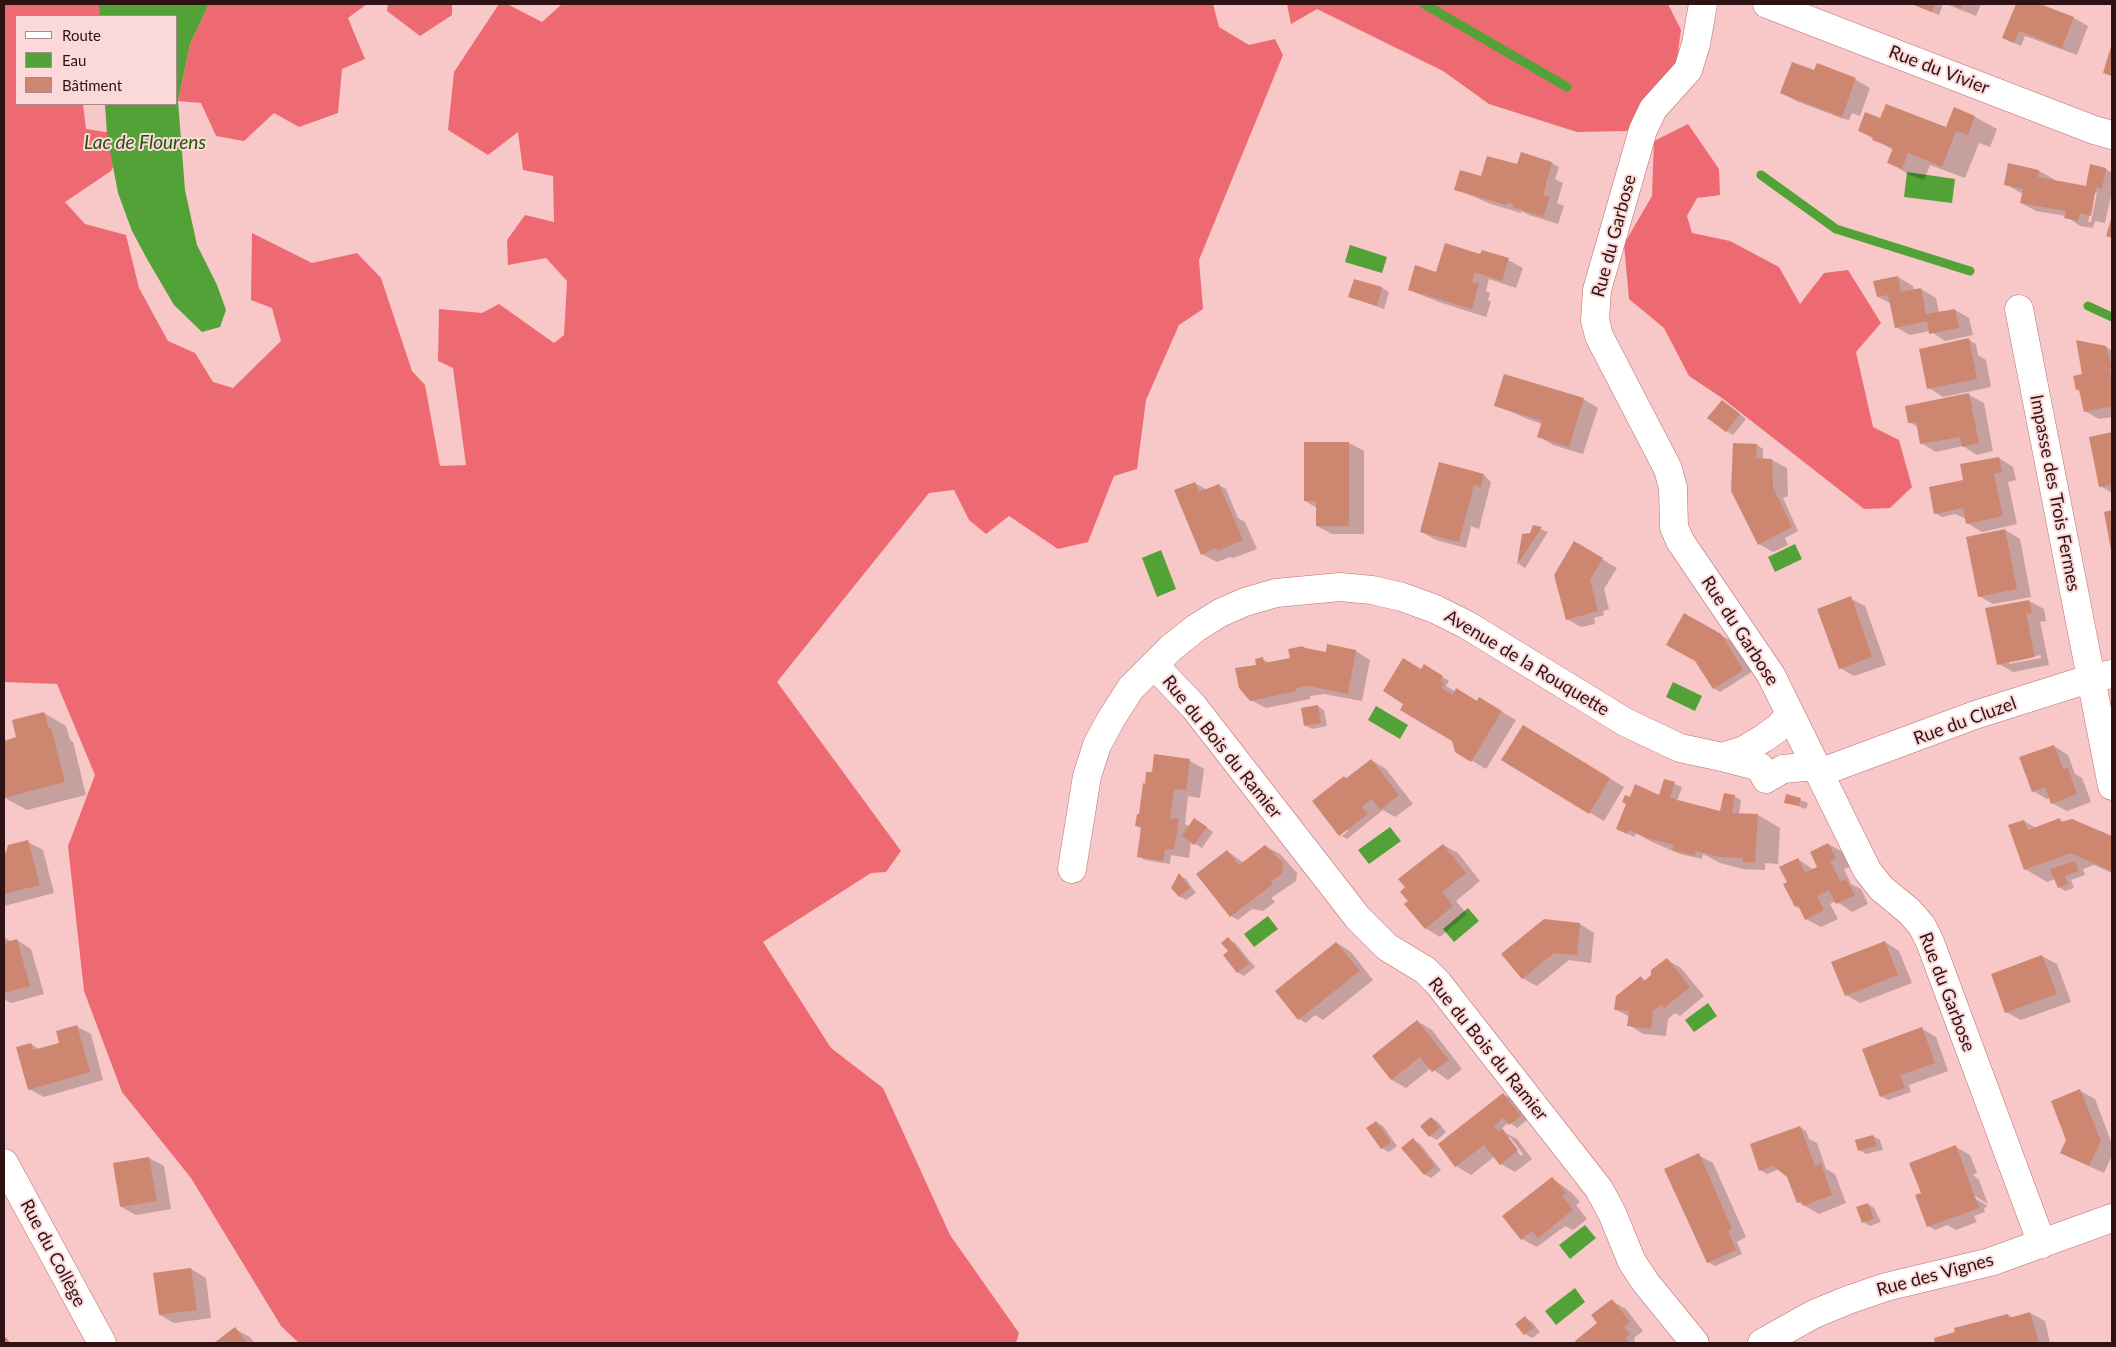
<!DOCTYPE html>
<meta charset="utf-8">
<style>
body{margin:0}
#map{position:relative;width:2116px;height:1347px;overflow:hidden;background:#f8c7c7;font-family:Lato,sans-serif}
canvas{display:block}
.frame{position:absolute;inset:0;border:5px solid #2f1314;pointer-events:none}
.legend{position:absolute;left:15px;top:15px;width:162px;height:90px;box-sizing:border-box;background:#fbd9d9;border:1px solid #a98a8a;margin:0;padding:6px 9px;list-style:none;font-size:15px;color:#2f1314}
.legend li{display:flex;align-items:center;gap:10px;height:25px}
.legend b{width:25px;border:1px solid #a98a8a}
</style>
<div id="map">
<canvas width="2116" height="1347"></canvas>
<div class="frame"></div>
<ul class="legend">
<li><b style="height:6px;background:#fff"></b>Route</li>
<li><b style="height:14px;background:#53a237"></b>Eau</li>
<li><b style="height:14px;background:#cd8770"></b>Bâtiment</li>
</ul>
</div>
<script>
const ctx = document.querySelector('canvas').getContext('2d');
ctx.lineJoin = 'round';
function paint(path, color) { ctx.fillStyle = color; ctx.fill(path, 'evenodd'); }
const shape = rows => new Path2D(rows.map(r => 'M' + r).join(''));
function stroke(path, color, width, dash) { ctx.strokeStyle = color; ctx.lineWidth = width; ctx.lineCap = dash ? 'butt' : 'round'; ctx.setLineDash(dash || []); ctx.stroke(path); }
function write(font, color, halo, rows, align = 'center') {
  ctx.font = font + ' Lato,sans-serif'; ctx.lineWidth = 4; ctx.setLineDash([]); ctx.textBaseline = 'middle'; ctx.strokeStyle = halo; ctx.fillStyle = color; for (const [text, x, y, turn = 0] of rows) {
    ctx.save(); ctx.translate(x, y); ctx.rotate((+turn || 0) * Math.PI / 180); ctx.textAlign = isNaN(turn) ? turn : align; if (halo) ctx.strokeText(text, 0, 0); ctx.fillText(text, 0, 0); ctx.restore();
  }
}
paint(shape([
 [4,4,109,4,109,16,16,16,16,104,83,104,86,129,112,133,121,150,111,171,65,202,85,224,126,235,139,288,168,341,195,353,213,382,233,388,281,341,272,308,251,300,252,233,312,263,357,253,381,278,412,371,425,385,440,466,466,465,453,368,438,361,439,309,482,313,499,304,554,343,564,335,567,281,546,258,508,265,507,240,525,215,554,222,553,176,523,170,518,132,488,155,448,130,454,72,499,4,507,4,542,22,562,4,1213,4,1219,27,1249,45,1275,39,1283,55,1199,260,1203,309,1179,325,1146,400,1137,469,1114,476,1088,542,1058,549,1009,516,986,534,969,520,954,490,929,493,777,682,901,851,886,872,871,873,763,942,831,1048,883,1088,950,1235,1019,1333,1016,1343,299,1343,281,1326,191,1178,122,1092,84,991,68,846,95,775,57,684,4,682],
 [209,4,367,4,348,18,365,59,342,69,338,113,299,127,274,113,244,141,216,136,201,103,178,101,190,44],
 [388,4,452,4,452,15,420,36,387,11],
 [1287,4,1668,4,1681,30,1676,65,1645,101,1627,131,1577,132,1489,104,1443,71,1317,9,1291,24],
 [1688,124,1719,169,1720,195,1697,198,1687,216,1692,233,1730,241,1779,267,1800,304,1824,273,1848,270,1881,323,1856,352,1873,427,1899,440,1912,487,1890,508,1864,509,1722,398,1689,376,1664,328,1629,299,1624,244,1652,196,1654,141]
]), '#ee6a73');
paint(shape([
 [99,4,209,4,190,44,178,101,185,190,197,245,217,285,226,310,220,327,202,332,174,305,147,259,132,231,118,193,107,135,105,104,176,104,176,16,100,16],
 [1907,172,1955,179,1952,203,1904,197],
 [1350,245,1387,257,1382,273,1345,262],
 [1795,544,1802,559,1775,572,1768,557],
 [1161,550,1176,589,1157,597,1142,558],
 [1673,682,1702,696,1695,711,1666,697],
 [1376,706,1408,725,1400,739,1368,720],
 [1390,827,1401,841,1369,864,1358,850],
 [1468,908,1479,921,1454,942,1443,929],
 [1268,916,1278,929,1254,947,1244,934],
 [1708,1003,1717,1016,1694,1032,1685,1020],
 [1585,1225,1596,1238,1570,1259,1559,1245],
 [1575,1288,1585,1302,1556,1325,1545,1311]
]), '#53a237');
paint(shape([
 [1911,4,1943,4,1939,15],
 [1946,4,1981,4,1976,16],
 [2017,4,2036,4,2074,18,2088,26,2077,55,2025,36,2021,46,2003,38],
 [1817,65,1856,80,1870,88,1860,116,1852,113,1849,120,1841,118,1796,101,1781,93,1820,73],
 [1975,117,1997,129,1990,147,1979,143,1965,178,1930,165,1924,180,1910,175,1888,162,1893,150,1860,131,1947,128],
 [1521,154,1552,163,1559,167,1555,179,1563,183,1557,203,1564,206,1558,224,1529,215,1521,211,1521,213,1491,204,1456,189,1482,178,1518,166],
 [2009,165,2039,171,2054,179,2053,181,2087,188,2091,166,2106,169,2112,173,2112,196,2111,196,2105,223,2095,221,2093,228,2080,226,2066,216,2036,211,2021,203,2023,194,2005,184],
 [2094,193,2097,193,2091,222,2088,222],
 [1481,256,1508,260,1523,268,1516,288,1489,279,1486,291,1490,293,1488,300,1491,302,1486,317,1439,302,1409,290,1437,273],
 [1898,277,1913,286,1914,291,1921,289,1936,298,1939,313,1955,310,1969,318,1973,335,1945,341,1930,331,1910,335,1896,327,1892,304,1878,297],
 [1355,281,1382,288,1389,292,1384,309,1350,297],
 [1969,340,1976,344,1978,355,1986,360,1991,387,1943,397,1929,388],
 [2106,347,2112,351,2112,417,2099,419,2085,411,2081,392,2077,389,2084,375],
 [1969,395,1984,403,1993,451,1977,455,1963,446,1936,452,1921,443,1918,427,1909,422],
 [1583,399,1598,408,1583,454,1553,445,1538,436,1542,424,1525,418,1496,405],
 [1729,405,1746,419,1733,435,1726,431],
 [2112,433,2112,493,2100,486,2090,438],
 [1305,443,1349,443,1364,451,1364,534,1332,534,1317,526,1317,508,1305,501],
 [1734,444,1757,445,1763,449,1763,459,1772,460,1787,468,1788,496,1783,498,1798,531,1785,538,1788,545,1773,552,1759,544],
 [1999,458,2013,467,2016,480,2008,482,2017,524,1982,532,1967,523,1966,519,1955,514,1942,517,1935,513,1965,481],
 [1484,475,1491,482,1479,529,1471,526,1466,548,1436,540,1422,532],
 [1195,483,1207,490,1219,485,1226,489,1238,518,1245,522,1257,549,1233,558,1230,557,1217,562,1202,554],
 [1534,527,1548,532,1525,568,1519,564,1523,535,1531,535],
 [2005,530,2020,539,2031,597,1993,604,1979,596],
 [1575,543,1617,568,1604,589,1609,609,1603,611,1604,615,1594,618,1595,624,1581,627,1567,619],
 [1850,598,1865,606,1886,665,1854,676,1840,668],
 [2029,601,2044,609,2046,621,2040,622,2049,665,2013,672,1999,664],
 [2041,655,2041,658,2009,664,2009,661],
 [1721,635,1736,644,1753,671,1720,692,1713,688,1697,661],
 [1303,647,1325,653,1356,651,1370,660,1362,701,1324,694,1310,696,1310,699,1266,708,1251,700,1258,665,1262,659,1270,663,1292,659],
 [1424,666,1449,681,1446,686,1456,692,1477,703,1480,699,1516,720,1486,769,1456,751,1453,740,1422,670],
 [1317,706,1324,710,1327,726,1312,729,1305,725],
 [44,713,66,726,70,740,73,742,86,795,27,810,5,798,4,742,18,738],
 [1538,735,1624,787,1604,821,1589,812],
 [2054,746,2068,755,2075,774,2082,778,2091,802,2067,811,2052,803,2050,798,2047,799,2033,791],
 [1371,760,1386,769,1413,804,1395,817,1383,810,1347,839,1340,835,1314,801],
 [1347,829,1348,831,1342,836,1340,834],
 [1190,761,1204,769,1200,798,1188,796,1185,824,1190,827,1201,823,1213,832,1202,848,1191,841,1189,858,1171,855,1170,864,1145,860,1138,856,1142,829,1137,826,1144,816,1146,785,1153,774],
 [1665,780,1682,787,1677,801,1721,812,1734,796,1741,800,1739,814,1758,815,1780,828,1778,864,1765,863,1765,870,1743,869,1720,863,1703,854,1702,859,1680,854,1652,842,1636,833,1634,837,1624,832,1630,799,1660,797],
 [1787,795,1808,803,1806,809,1786,802],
 [2060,820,2065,823,2072,820,2112,838,2112,873,2094,865,2083,869,2085,875,2071,880,2074,888,2065,891,2059,887,2055,879,2047,882,2025,869,2024,821,2036,828],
 [28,842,43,850,54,893,4,906,4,854],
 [1828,844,1843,852,1850,867,1844,869,1851,884,1861,889,1868,904,1852,912,1836,901,1830,904,1838,919,1821,927,1806,919,1802,910,1795,906,1788,883,1798,859,1814,870,1819,867],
 [1443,845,1458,853,1480,881,1456,901,1467,914,1440,937,1425,928],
 [1265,846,1280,854,1297,873,1296,881,1271,898,1275,902,1263,911,1252,909,1238,920,1231,916,1227,851,1244,863],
 [1179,875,1186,879,1196,893,1186,900,1179,896],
 [1580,924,1594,933,1591,963,1569,960,1537,986,1522,978],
 [4,937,12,942,17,940,31,949,44,994,11,1003,4,999],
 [1229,939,1235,943,1255,967,1244,976,1237,972,1230,951],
 [1885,942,1899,951,1912,983,1860,1003,1846,995],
 [1337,943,1351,952,1373,980,1323,1020,1315,1015,1306,1023,1299,1019],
 [2042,956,2057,964,2071,1002,2021,1020,2006,1012],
 [1667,960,1681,968,1704,996,1680,1016,1675,1013,1668,1019,1666,1036,1643,1034,1629,1025,1630,1017,1615,1009,1641,978,1646,981],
 [1417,1021,1432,1030,1462,1069,1448,1080,1431,1068,1406,1088,1392,1080,1373,1056],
 [76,1026,91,1034,103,1080,44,1097,29,1089,31,1044,40,1050,61,1044],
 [1921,1028,1936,1037,1948,1071,1909,1085,1911,1092,1888,1100,1881,1096],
 [2080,1091,2095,1099,2112,1144,2112,1155,2104,1173,2061,1153,2067,1140],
 [1503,1094,1510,1098,1527,1120,1517,1128,1509,1122,1502,1128,1506,1133,1517,1139,1532,1159,1515,1172,1501,1164,1495,1156,1471,1175,1456,1166,1439,1145],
 [1506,1137,1510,1137,1523,1154,1521,1156],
 [1432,1118,1438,1122,1446,1132,1437,1140,1430,1136],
 [1376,1122,1383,1126,1397,1146,1389,1152,1382,1148],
 [1800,1127,1806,1131,1809,1139,1817,1143,1826,1169,1835,1174,1846,1203,1819,1214,1798,1202,1788,1177,1779,1169,1767,1174,1760,1170],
 [1873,1136,1880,1140,1883,1150,1866,1154,1859,1150],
 [1413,1140,1420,1144,1441,1170,1431,1178,1424,1174],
 [1956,1147,1970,1155,1977,1173,1973,1175,1979,1180,1988,1204,1970,1193,1969,1195,1988,1206,1984,1208,1985,1212,1974,1216,1977,1222,1956,1230,1947,1225,1935,1230,1928,1226,1922,1194],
 [1698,1155,1713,1163,1746,1237,1737,1242,1742,1254,1715,1266,1708,1262],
 [149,1158,164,1166,171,1209,136,1215,121,1207],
 [1552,1178,1572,1193,1580,1202,1576,1205,1587,1219,1573,1230,1565,1226,1537,1247,1522,1239],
 [1868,1204,1874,1208,1881,1222,1870,1226,1863,1222],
 [191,1269,206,1278,211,1318,174,1323,160,1315],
 [1612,1301,1626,1309,1643,1331,1635,1337,1634,1340,1636,1343,1578,1343,1576,1341,1599,1324],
 [2030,1313,2045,1321,2050,1343,1937,1343,1935,1339,2008,1315,2013,1318],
 [1525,1318,1532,1322,1540,1332,1532,1338,1525,1334],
 [235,1329,250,1337,254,1343,216,1343]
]), '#0003');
stroke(shape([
 [1424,4,1567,87],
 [1761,175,1836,229,1970,271],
 [2088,306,2112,317]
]), '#53a237', 9);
paint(shape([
 [1912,4,1935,4,1932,12],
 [1950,4,1963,4,1961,8],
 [2016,4,2040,4,2074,17,2062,48,2019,31,2014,43,2002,38],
 [2112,43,2112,76,2103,73],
 [1792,62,1814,70,1817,63,1856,78,1842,117,1780,93],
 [1886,104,1946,127,1954,107,1975,116,1968,135,1956,131,1942,167,1908,153,1902,169,1887,163,1893,148,1872,140,1873,137,1858,131,1865,112,1880,118],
 [1521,152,1552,162,1543,195,1550,197,1543,217,1513,207,1513,204,1507,203,1506,205,1454,190,1460,170,1481,176,1487,156,1517,164],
 [2008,163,2039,170,2038,177,2086,186,2090,164,2106,168,2102,189,2096,188,2091,216,2080,213,2078,221,2064,218,2066,211,2020,203,2023,189,2004,185],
 [2112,216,2112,238,2106,236],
 [1445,243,1480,254,1482,250,1509,258,1502,281,1475,272,1472,282,1479,284,1472,309,1408,290,1415,265,1436,272],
 [1898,276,1901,292,1921,288,1926,314,1955,309,1959,328,1929,334,1927,321,1895,328,1888,295,1877,297,1873,281],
 [1354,279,1382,287,1377,306,1348,297],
 [1969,338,1977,379,1927,389,1919,349],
 [2076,340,2106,346,2112,368,2109,368,2112,383,2112,406,2084,412,2079,390,2076,390,2073,376,2082,374],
 [1504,374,1584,398,1569,447,1537,437,1542,421,1494,406],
 [1969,393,1979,443,1962,447,1960,437,1920,444,1916,422,1908,423,1905,406],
 [1722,400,1740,414,1726,432,1707,418],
 [2112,432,2112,484,2099,487,2089,437],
 [1304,442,1349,442,1349,526,1316,526,1316,501,1304,501],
 [1733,443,1757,444,1756,458,1772,459,1773,487,1792,527,1758,545,1731,491],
 [1999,457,2002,472,1994,474,2003,516,1966,524,1963,508,1934,514,1929,487,1963,480,1960,464],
 [1439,462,1484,474,1481,487,1474,485,1459,542,1420,532],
 [1195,482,1199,492,1219,484,1243,540,1218,551,1216,548,1201,555,1174,490],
 [2112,510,2112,550,2111,550,2104,512],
 [1533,525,1542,527,1517,565,1522,534,1530,533],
 [2005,529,2017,589,1978,597,1966,537],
 [1574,541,1603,558,1590,580,1598,611,1566,620,1554,575],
 [1851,596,1872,657,1839,669,1817,609],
 [2029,600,2032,613,2026,614,2035,657,1997,665,1985,608],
 [1684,613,1721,634,1743,670,1713,689,1695,661,1666,645],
 [1327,644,1356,650,1348,694,1308,686,1296,688,1296,691,1250,701,1239,688,1235,668,1256,665,1255,659,1263,657,1264,663,1290,658,1288,649,1303,646,1304,648,1326,652],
 [1403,658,1421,669,1424,664,1443,676,1440,681,1444,683,1441,688,1453,695,1456,688,1477,701,1479,697,1502,711,1471,762,1455,752,1452,741,1400,710,1403,704,1383,691],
 [1318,705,1321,723,1304,726,1301,708],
 [44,712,49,729,51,728,65,782,4,798,4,741,16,737,12,720],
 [1523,725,1610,778,1589,814,1501,760],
 [2054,745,2063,769,2068,768,2077,794,2051,804,2045,787,2032,792,2019,757],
 [1154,754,1190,759,1186,790,1174,789,1170,818,1179,819,1174,850,1165,849,1163,861,1137,857,1141,827,1135,826,1137,814,1139,814,1143,783,1145,784,1146,772,1152,772],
 [1371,759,1399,795,1380,810,1372,799,1362,807,1368,814,1339,836,1312,801,1344,776,1346,779],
 [1664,779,1675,782,1670,798,1720,811,1724,793,1735,795,1732,813,1758,814,1755,863,1743,862,1743,858,1720,857,1696,851,1695,856,1672,850,1674,845,1650,839,1628,830,1627,834,1616,829,1626,804,1622,802,1625,795,1630,797,1635,784,1659,795],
 [1786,794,1801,798,1799,806,1784,803],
 [1194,818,1207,827,1194,845,1182,836],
 [2060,818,2061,822,2072,819,2112,836,2111,871,2071,853,2024,870,2008,825,2024,820,2028,830],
 [28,840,40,885,4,894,4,853,6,852,8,845],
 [1828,843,1836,858,1830,861,1841,882,1846,879,1855,895,1836,904,1829,890,1817,896,1824,910,1805,920,1798,905,1795,907,1783,884,1787,882,1779,867,1798,858,1805,873,1817,867,1810,852],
 [1443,844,1466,873,1442,892,1453,906,1425,929,1404,904,1408,901,1400,892,1405,887,1398,879],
 [1265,845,1283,863,1282,873,1271,882,1273,884,1230,917,1196,874,1227,850,1239,865],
 [2075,861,2078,871,2065,876,2068,884,2058,888,2050,869],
 [1179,873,1190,888,1179,897,1171,888],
 [1544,919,1580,923,1577,955,1554,953,1522,979,1501,954],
 [1228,937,1249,963,1237,973,1223,955,1228,951,1221,943],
 [17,939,30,986,4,993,4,943],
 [1885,941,1898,975,1845,996,1831,962],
 [1336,942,1360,971,1298,1020,1275,991],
 [2042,955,2057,994,2005,1013,1991,974],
 [1667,958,1690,987,1664,1008,1662,1004,1653,1011,1651,1029,1627,1026,1629,1011,1614,1010,1616,996,1641,976,1644,981,1651,975,1651,970],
 [1417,1020,1449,1060,1432,1072,1420,1057,1391,1080,1372,1056],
 [77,1025,90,1072,28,1090,16,1047,31,1043,33,1050,59,1043,56,1031],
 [1922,1027,1935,1063,1900,1075,1905,1088,1880,1097,1862,1049],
 [2080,1089,2101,1141,2089,1166,2060,1153,2066,1140,2051,1101],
 [1503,1093,1521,1116,1509,1125,1503,1118,1494,1126,1499,1132,1502,1129,1518,1150,1500,1165,1484,1145,1455,1167,1438,1144],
 [1431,1117,1440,1128,1429,1137,1420,1126],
 [1376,1121,1391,1142,1381,1149,1366,1128],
 [1800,1126,1815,1166,1821,1164,1832,1195,1803,1206,1802,1201,1797,1203,1787,1177,1773,1166,1759,1171,1750,1144],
 [1873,1135,1877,1146,1858,1151,1855,1140],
 [1413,1138,1435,1166,1424,1175,1401,1148],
 [1956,1145,1979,1208,1927,1227,1915,1195,1921,1193,1909,1163],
 [1699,1153,1732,1229,1728,1231,1736,1250,1707,1263,1664,1169],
 [149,1157,157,1201,120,1207,113,1163],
 [1552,1177,1566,1193,1562,1196,1573,1210,1538,1238,1532,1231,1521,1240,1502,1216],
 [1868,1203,1874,1219,1862,1223,1856,1207],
 [191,1268,197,1310,159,1315,153,1273],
 [1612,1299,1630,1322,1624,1327,1630,1334,1625,1338,1630,1343,1576,1343,1575,1341,1597,1323,1591,1315],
 [2030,1312,2039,1343,1935,1343,1934,1338,1955,1332,1954,1328,2008,1314,2009,1318],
 [1525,1316,1534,1328,1524,1335,1515,1324],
 [235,1327,247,1343,214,1343],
 [6,1337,10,1343,4,1343,4,1339]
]), '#cd8770');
const street = shape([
 [1703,4,1696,44,1688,70,1653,109,1643,130,1597,290,1595,320,1599,336,1668,469,1673,488,1674,527,1680,541,1771,675,1867,870,1881,888,1910,912,1922,926,1930,942,2042,1244],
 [1767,4,2094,130,2112,135],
 [2019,309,2112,786],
 [1154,665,1194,707,1358,918,1387,947,1425,970,1438,983,1599,1189,1612,1213,1632,1262,1646,1283,1695,1343],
 [1790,714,1778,728,1764,738,1744,750,1722,757,1760,767,1766,779,1783,769,1816,766],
 [1819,773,1975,715,2092,678,2112,674],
 [1072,869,1087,776,1097,745,1111,719,1131,688,1172,647,1196,628,1220,613,1245,602,1276,593,1340,587,1372,590,1402,597,1435,609,1467,625,1625,722,1680,748,1722,757],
 [4,1163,102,1343],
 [1762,1343,1814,1314,1848,1300,1886,1287,1990,1262,2112,1218]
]);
stroke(street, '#b97072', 29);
stroke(street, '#fff', 28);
write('18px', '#2f1314', '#fbd9d9', [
 ["Rue du Vivier",1939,70,21],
 ["Rue du Garbose",1614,236,-75],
 ["Impasse des Trois Fermes",2055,493,79],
 ["Rue du Garbose",1740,631,57],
 ["Avenue de la Rouquette",1527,663,31],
 ["Rue du Cluzel",1965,721,-20],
 ["Rue du Bois du Ramier",1222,747,51],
 ["Rue du Garbose",1947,992,69],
 ["Rue du Bois du Ramier",1488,1049,51],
 ["Rue du Collège",53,1253,62],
 ["Rue des Vignes",1935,1275,-15]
]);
write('italic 19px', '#21540a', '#fbd9d9', [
 ["Lac de Flourens",145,143]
]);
</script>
